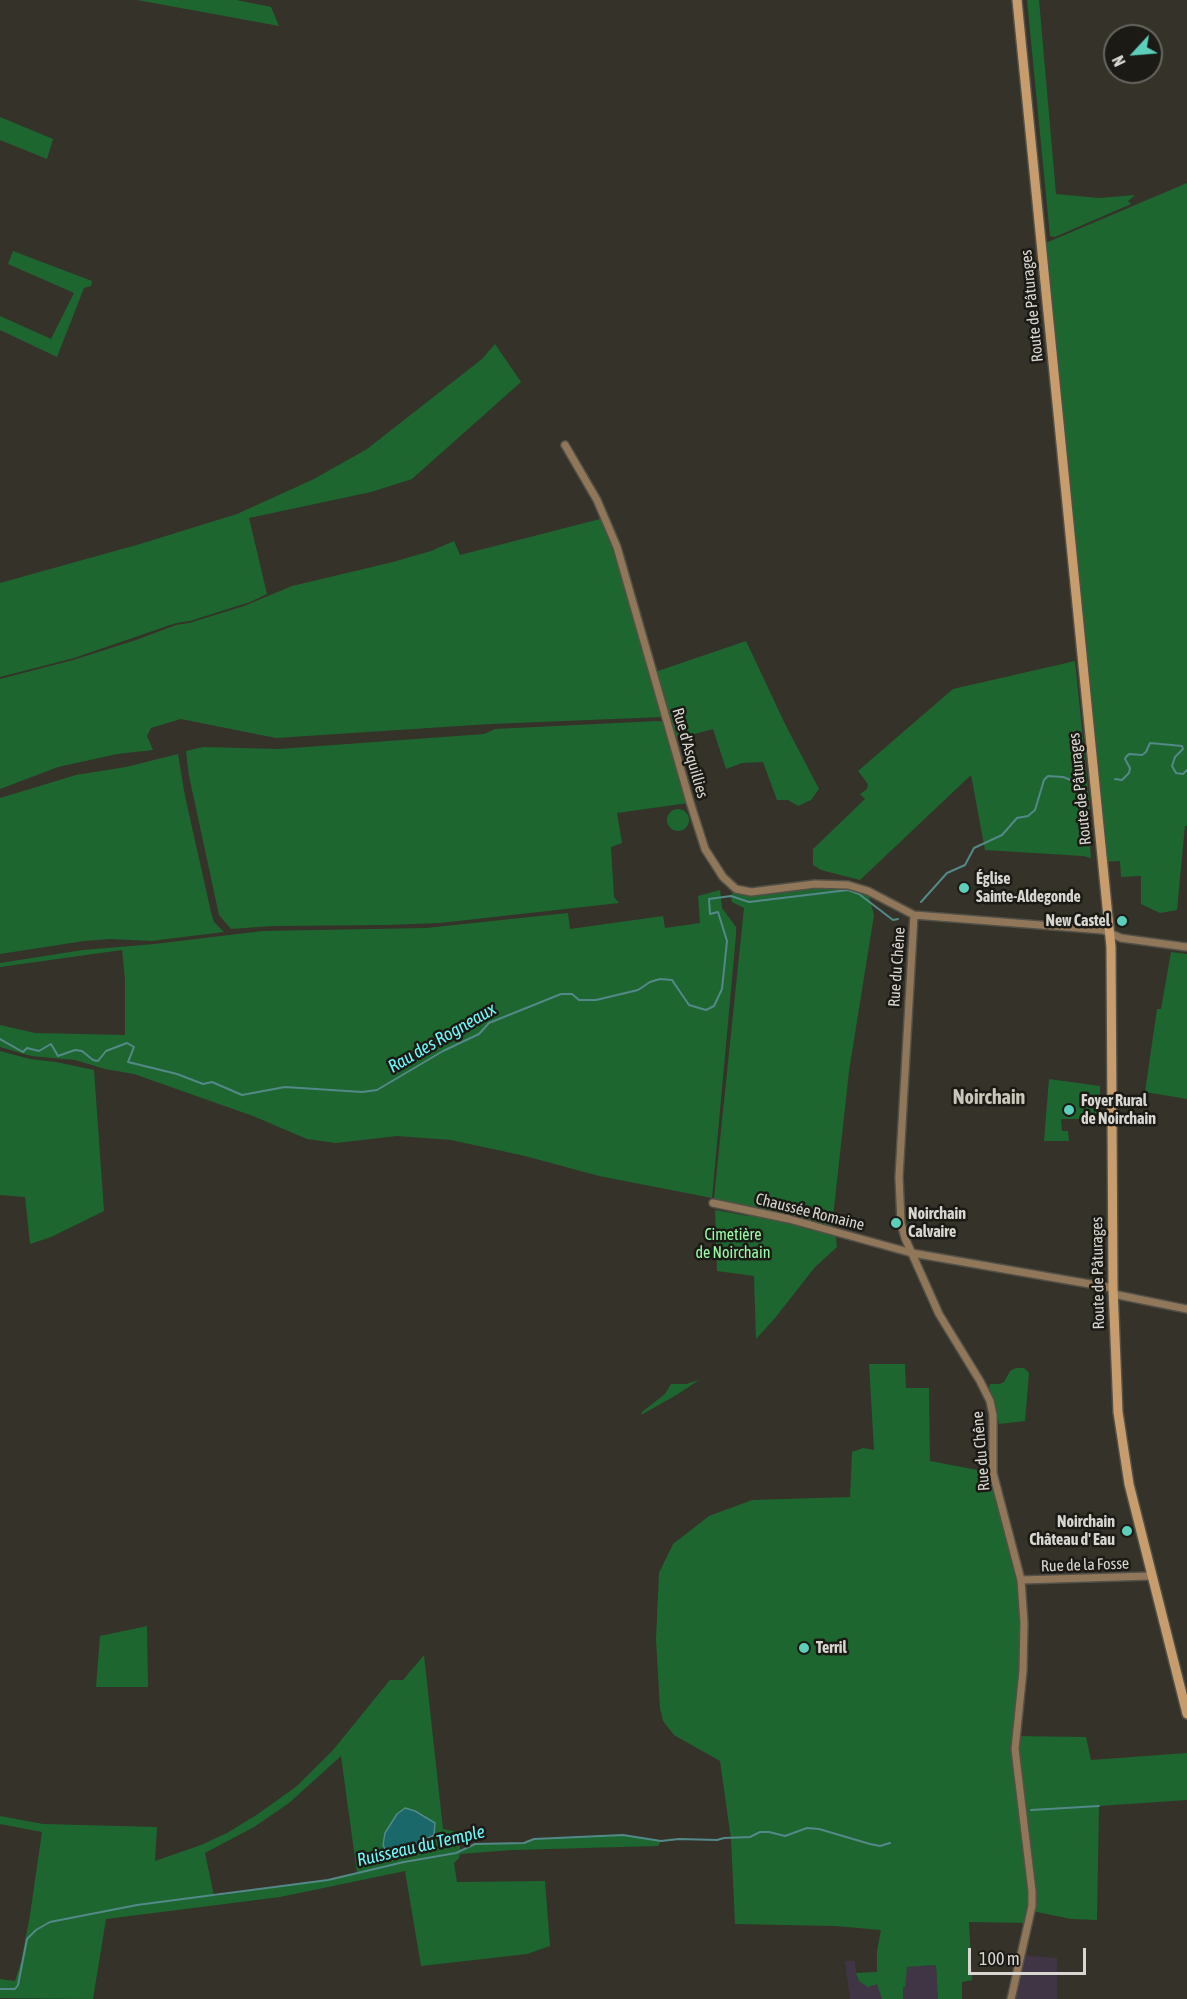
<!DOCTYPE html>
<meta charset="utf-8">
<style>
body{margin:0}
#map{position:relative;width:1187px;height:1999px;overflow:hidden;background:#353229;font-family:"Asap Condensed",sans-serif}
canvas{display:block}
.north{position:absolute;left:1103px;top:24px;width:60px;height:60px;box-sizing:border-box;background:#1b1a15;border:2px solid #676560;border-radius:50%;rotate:244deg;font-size:16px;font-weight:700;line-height:24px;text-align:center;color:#d8d6d0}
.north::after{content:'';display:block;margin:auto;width:21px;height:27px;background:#5cceba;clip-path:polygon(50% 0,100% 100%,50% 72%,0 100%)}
.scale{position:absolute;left:968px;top:1948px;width:118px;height:27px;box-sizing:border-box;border:3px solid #d8d6d0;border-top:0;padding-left:8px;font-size:18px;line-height:21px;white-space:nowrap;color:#d8d6d0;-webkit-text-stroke:4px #1b1a15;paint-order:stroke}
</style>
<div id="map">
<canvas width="1187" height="1999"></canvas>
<div class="north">N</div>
<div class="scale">100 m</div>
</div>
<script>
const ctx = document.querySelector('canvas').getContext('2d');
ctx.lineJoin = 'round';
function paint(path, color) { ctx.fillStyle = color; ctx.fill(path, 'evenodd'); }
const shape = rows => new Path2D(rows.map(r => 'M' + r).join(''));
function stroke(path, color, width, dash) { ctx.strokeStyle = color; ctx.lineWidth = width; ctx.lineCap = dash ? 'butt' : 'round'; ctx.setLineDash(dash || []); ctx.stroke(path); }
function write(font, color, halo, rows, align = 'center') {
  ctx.font = font + ' "Asap Condensed",sans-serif'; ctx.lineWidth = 5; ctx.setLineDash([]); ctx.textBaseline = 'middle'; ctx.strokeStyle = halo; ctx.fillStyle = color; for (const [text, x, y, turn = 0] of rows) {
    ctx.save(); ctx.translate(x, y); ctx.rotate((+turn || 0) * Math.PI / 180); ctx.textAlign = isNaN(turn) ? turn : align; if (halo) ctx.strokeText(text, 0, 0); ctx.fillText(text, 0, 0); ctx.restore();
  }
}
paint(shape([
 [1022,1955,1057,1958,1057,1999,1011,1999],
 [845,1961,855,1961,856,1973,859,1981,877,1984,882,1999,850,1999],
 [936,1965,938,1999,903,1999,903,1987,907,1967]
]), '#403544');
paint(shape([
 [137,0,236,0,271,7,279,26],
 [1027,0,1039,0,1056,194,1099,198,1135,195,1128,201,1131,204,1055,237,1050,236],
 [0,117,53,139,47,159,0,140],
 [1187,183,1187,826,1185,826,1177,910,1160,913,1141,904,1141,876,1121,877,1120,861,1102,862,1041,245],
 [13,251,92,281,91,286,84,288,57,357,0,330,0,316,51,339,74,293,8,264],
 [495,344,521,382,412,479,371,492,249,518,267,594,250,602,190,621,176,623,74,658,0,677,0,583,140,544,237,514,314,479,367,449,482,359],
 [604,518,610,533,663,717,490,724,276,738,181,719,151,728,147,736,153,750,117,754,58,767,0,789,0,679,73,660,136,640,176,625,189,623,244,606,292,586,393,562,431,551,454,541,460,555],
 [746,641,785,724,819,789,811,800,798,806,788,800,777,800,763,762,742,763,726,769,713,729,672,740,652,673],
 [1075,661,1090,807,1088,818,1091,858,1083,856,985,850,971,775,860,880,821,870,813,865,813,849,865,799,860,794,867,789,868,784,858,771,953,689],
 [658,721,663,722,665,725,688,803,617,813,622,843,611,847,614,897,619,903,440,923,385,925,272,926,231,929,219,915,189,776,186,751,203,747,279,749,484,734,495,729],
 [178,754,185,796,211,912,214,922,224,932,151,941,110,939,84,941,0,954,0,798,76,775,126,767],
 '667 820a11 11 0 1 1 22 0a11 11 0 1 1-22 0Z',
 [834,886,851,888,868,893,874,915,849,1071,832,1227,716,1200,714,1198,744,908,732,902,731,896,733,892,750,895],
 [720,890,722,908,736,927,736,935,712,1198,599,1176,525,1156,451,1140,397,1136,336,1143,307,1139,253,1116,134,1074,105,1069,75,1060,31,1056,0,1047,0,1025,35,1033,125,1035,125,979,122,950,0,967,0,963,83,950,154,944,263,931,426,928,568,913,570,929,663,916,665,928,700,923,698,896],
 [1171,952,1187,954,1187,1099,1145,1092,1157,1009,1161,1009],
 [0,1051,30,1059,56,1062,94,1070,104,1211,51,1237,30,1244,25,1197,0,1195],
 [1049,1079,1100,1086,1100,1114,1092,1114,1092,1119,1061,1119,1062,1131,1068,1131,1069,1141,1044,1141],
 [715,1210,748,1216,749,1211,835,1231,837,1247,815,1267,775,1318,756,1339,754,1276,717,1271],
 [869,1364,905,1364,906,1388,929,1388,930,1461,993,1473,1021,1580,1024,1623,1015,1736,1086,1737,1091,1760,1187,1753,1187,1800,1099,1806,1097,1920,1071,1919,1032,1911,1030,1923,969,1922,972,1980,962,1982,962,1999,938,1999,936,1965,907,1967,905,1987,903,1987,903,1999,882,1999,877,1984,868,1987,859,1981,856,1973,877,1972,877,1951,881,1930,835,1926,735,1924,731,1839,720,1761,674,1735,663,1721,660,1708,656,1639,659,1573,673,1544,709,1516,752,1500,850,1497,852,1452,863,1448,874,1450],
 [1016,1368,1024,1368,1029,1373,1025,1421,999,1424,995,1402,989,1388,990,1384,1000,1384,1004,1382,1010,1371],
 [699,1380,678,1394,641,1415,642,1412,665,1394,671,1384,686,1384],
 [147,1626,148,1687,96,1687,100,1636],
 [424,1655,443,1829,457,1832,460,1845,460,1852,475,1844,524,1843,534,1839,623,1835,661,1841,658,1846,512,1850,460,1854,459,1858,454,1863,457,1882,545,1881,550,1946,527,1954,421,1966,405,1871,280,1897,106,1919,93,1999,0,1998,0,1979,15,1981,21,1962,30,1915,42,1832,0,1824,0,1816,43,1824,157,1827,155,1861,201,1845,227,1833,258,1814,297,1786,333,1750,390,1680,403,1680],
 [341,1756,357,1873,328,1880,214,1896,205,1853,254,1827,289,1803]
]), '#1e662f');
const water = shape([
 [405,1808,415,1811,435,1823,434,1835,395,1856,387,1853,383,1845,385,1833,397,1814,405,1808]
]);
paint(water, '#1a6869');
stroke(water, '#538988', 1.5);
stroke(shape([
 [1115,779,1122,780,1129,773,1130,768,1125,759,1126,757,1129,754,1142,755,1146,752,1150,743,1182,746,1183,749,1175,757,1172,766,1176,773,1183,774,1187,770],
 [921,902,947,873,965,865,974,848,1002,835,1017,818,1028,816,1035,810,1044,780,1048,776,1063,777,1076,782,1083,782],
 [0,1039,23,1052,27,1048,39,1051,51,1044,58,1056,75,1050,82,1051,93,1060,98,1061,106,1051,127,1043,134,1047,128,1062,177,1074,203,1084,212,1082,242,1095,285,1087,362,1092,377,1090,443,1051,479,1034,489,1023,561,994,572,994,579,1000,596,1000,638,990,650,982,660,979,672,980,689,1005,706,1010,714,1006,722,989,727,941,718,912,710,914,709,899,731,896,749,902,848,890,859,894,893,920,898,919],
 [1031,1810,1099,1806],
 [0,1989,15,1989,18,1985,27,1939,36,1930,50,1922,137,1905,328,1880,404,1862,456,1853,475,1844,524,1843,534,1839,623,1835,661,1841,679,1839,717,1840,724,1838,750,1837,760,1832,769,1832,785,1836,807,1828,819,1829,870,1844,880,1846,890,1843]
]), '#538988', 2);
const minor = shape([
 [565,445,597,500,617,547,690,802,705,849,723,877,736,889,751,892,815,884,848,885,868,891,914,915,1103,930,1121,938,1187,947],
 [914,915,899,1177,901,1223,905,1238,939,1314,980,1381,990,1401,993,1415,993,1473,1021,1580,1024,1623,1023,1671,1015,1749,1032,1891,1032,1906,1011,1999],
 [713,1203,789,1219,912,1253,1113,1288],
 [1113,1294,1187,1309],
 [1021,1580,1151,1576]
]);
const secondary = shape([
 [1017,0,1111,947,1113,1288,1118,1412,1129,1484,1187,1714]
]);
stroke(minor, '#525047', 10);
stroke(secondary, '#525047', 12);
stroke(minor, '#917759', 7);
stroke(secondary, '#c79d6d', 9);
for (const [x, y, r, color] of [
 [964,888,6,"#5cceba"],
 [1122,921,6,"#5cceba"],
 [1069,1110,6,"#5cceba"],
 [896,1223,6,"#5cceba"],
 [1127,1531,6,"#5cceba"],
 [804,1648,6,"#5cceba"]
]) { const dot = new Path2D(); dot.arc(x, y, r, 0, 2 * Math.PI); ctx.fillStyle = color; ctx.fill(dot); stroke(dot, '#1b1a15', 2); }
write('16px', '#d8d6d0', '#1b1a15', [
 ["Route de Pâturages",1032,306,-96],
 ["Rue d'Asquillies",690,753,74],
 ["Route de Pâturages",1080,789,-96],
 ["Rue du Chêne",897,967,-86],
 ["Chaussée Romaine",810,1212,14],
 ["Route de Pâturages",1098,1273,-91],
 ["Rue du Chêne",981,1451,-95],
 ["Rue de la Fosse",1085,1565,-2]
]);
write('bold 16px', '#d8d6d0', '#1b1a15', [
 ["Église",976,879],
 ["Sainte-Aldegonde",976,897],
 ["New Castel",1110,921,"right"],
 ["Foyer Rural",1081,1101],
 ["de Noirchain",1081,1119],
 ["Noirchain",908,1214],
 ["Calvaire",908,1232],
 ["Noirchain",1115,1522,"right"],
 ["Château d' Eau",1115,1540,"right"],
 ["Terril",816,1648]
], 'left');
write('16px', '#97fca6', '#1b1a15', [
 ["Cimetière",733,1235],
 ["de Noirchain",733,1253]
]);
write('italic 18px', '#6df8fa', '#1b1a15', [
 ["Rau des Rogneaux",442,1038,-30],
 ["Ruisseau du Temple",421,1846,-13]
]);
write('bold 20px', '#c8c5b9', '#1b1a15', [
 ["Noirchain",989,1098]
]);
</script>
